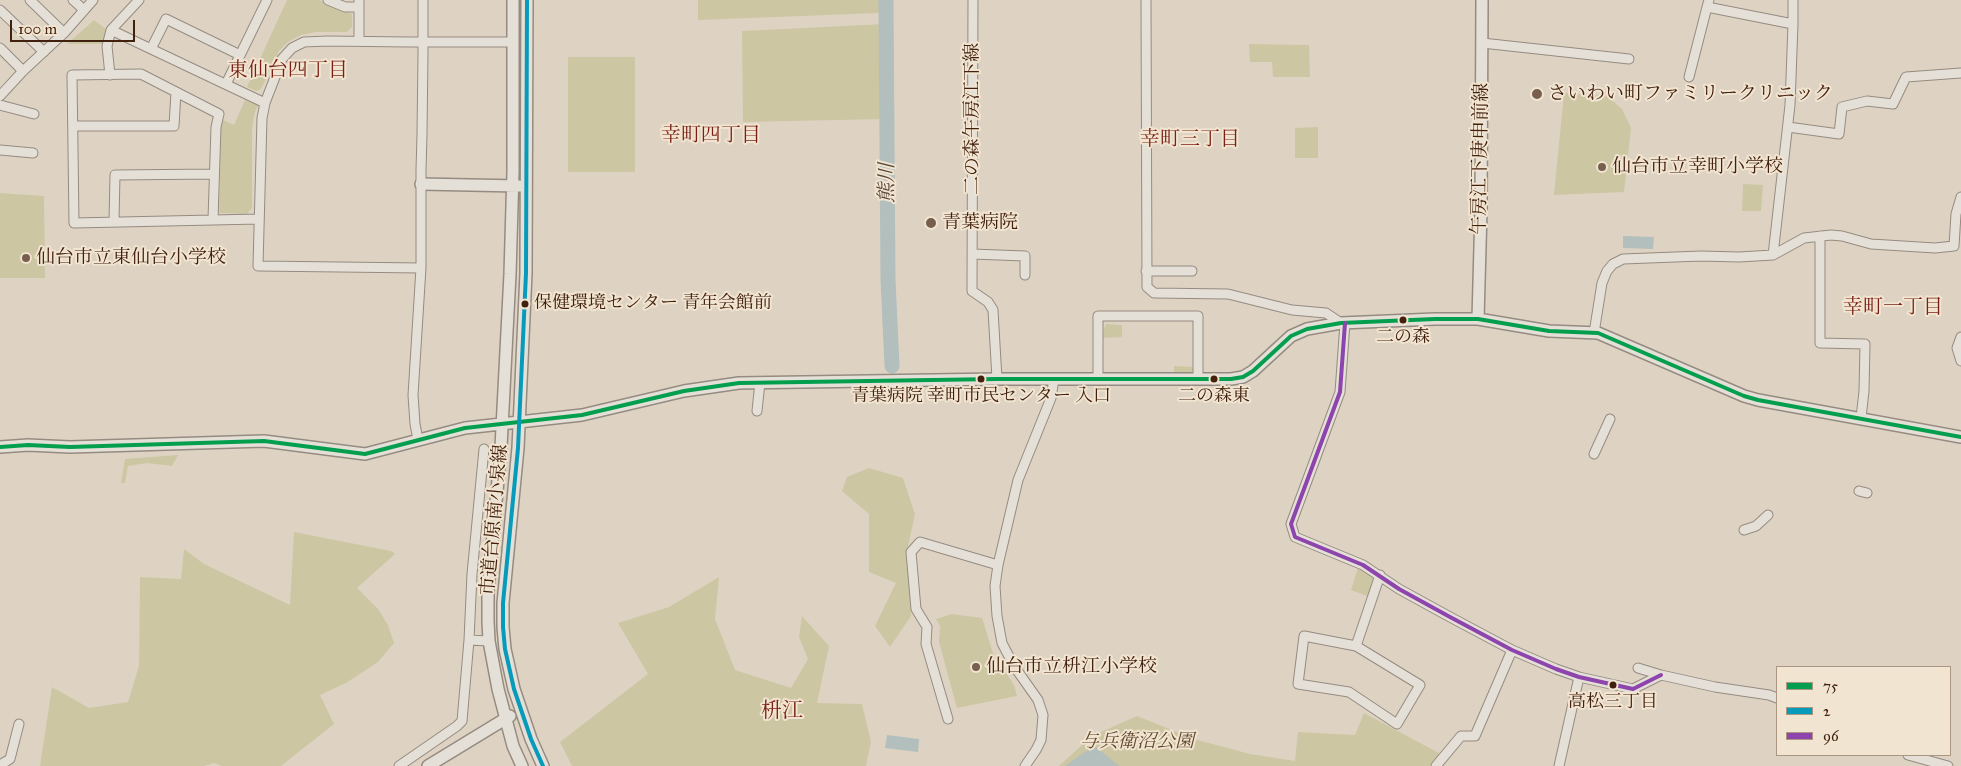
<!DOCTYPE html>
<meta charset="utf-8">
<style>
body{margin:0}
#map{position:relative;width:1961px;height:766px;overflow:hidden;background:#ded3c3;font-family:"IM FELL Great Primer",serif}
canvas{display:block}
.legend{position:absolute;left:1776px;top:666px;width:175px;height:90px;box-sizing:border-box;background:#f1e4d0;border:1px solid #ab9682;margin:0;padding:6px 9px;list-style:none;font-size:15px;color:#41200e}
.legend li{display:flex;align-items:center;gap:10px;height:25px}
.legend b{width:25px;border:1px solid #ab9682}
.scale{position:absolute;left:10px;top:20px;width:125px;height:22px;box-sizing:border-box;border:2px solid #41200e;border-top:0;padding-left:6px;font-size:15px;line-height:18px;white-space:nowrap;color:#41200e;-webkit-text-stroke:4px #f1e4d0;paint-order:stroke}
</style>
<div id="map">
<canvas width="1961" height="766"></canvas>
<ul class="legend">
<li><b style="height:6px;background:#039f4e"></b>75</li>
<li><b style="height:6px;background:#069bbb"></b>2</li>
<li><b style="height:6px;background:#8e44ad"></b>96</li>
</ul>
<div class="scale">100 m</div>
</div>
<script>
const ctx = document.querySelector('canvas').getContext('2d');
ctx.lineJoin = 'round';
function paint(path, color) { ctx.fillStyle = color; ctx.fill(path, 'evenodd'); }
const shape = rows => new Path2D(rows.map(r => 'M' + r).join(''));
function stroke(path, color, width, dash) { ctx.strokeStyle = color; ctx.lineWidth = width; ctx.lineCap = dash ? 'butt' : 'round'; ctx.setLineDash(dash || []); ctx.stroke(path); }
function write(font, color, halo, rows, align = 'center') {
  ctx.font = font + ' "IM FELL Great Primer","Noto Serif JP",serif'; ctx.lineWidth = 4; ctx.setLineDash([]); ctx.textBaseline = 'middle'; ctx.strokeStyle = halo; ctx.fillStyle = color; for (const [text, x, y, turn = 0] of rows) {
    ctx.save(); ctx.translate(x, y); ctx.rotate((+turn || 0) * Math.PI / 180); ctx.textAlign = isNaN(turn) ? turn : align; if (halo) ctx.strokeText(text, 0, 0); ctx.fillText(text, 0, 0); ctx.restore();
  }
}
paint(shape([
 [287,0,319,0,352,14,352,27,347,32,316,32,301,35,288,42,279,51,261,89,256,91,247,87],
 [698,0,879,0,879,13,698,20],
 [94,20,107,30,103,44,67,44],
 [885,24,886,119,743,122,742,31],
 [1249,44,1309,45,1310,77,1273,77,1272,62,1250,62],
 [568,57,635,57,635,172,568,172],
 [1564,93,1607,96,1622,109,1631,128,1624,192,1554,195],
 [245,100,258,105,254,115,252,131,252,208,247,214,219,213,221,128,223,120,234,125],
 [1318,127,1318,158,1295,158,1295,128],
 [1743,184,1763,185,1761,211,1742,211],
 [0,193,44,196,45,278,0,278],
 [1106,324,1122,325,1122,337,1103,338,1104,329],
 [1174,366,1194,367,1194,370,1188,374,1174,373],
 [178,455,172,466,147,463,128,466,125,483,121,483,125,459],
 [869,468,903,478,915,514,907,551,912,590,911,616,890,647,875,626,896,583,869,572,869,514,842,491,847,477],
 [294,532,391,551,395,554,357,588,378,609,388,625,394,643,378,662,346,683,320,695,334,724,281,766,222,766,214,763,204,766,40,766,52,687,89,708,128,702,139,666,140,577,181,579,184,549,204,564,290,605],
 [1358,568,1376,580,1367,596,1351,590],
 [719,577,715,619,735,670,791,688,808,659,799,637,802,616,829,646,817,703,862,704,871,742,866,766,572,766,560,742,648,674,618,623,669,607],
 [952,614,982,618,993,653,1014,685,1017,696,957,708,939,642,940,626,936,619],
 [1364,713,1439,753,1432,766,1059,766,1092,736,1137,716,1194,739,1250,754,1295,761,1298,732,1355,735]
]), '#cdc6a3');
paint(shape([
 [1623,236,1654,237,1653,249,1623,248],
 [887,735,919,739,918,752,885,748],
 [1096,747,1119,766,1065,766,1088,750]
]), '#b2bfbd');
stroke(shape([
 [886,0,888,280,892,366]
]), '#b2bfbd', 15);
const minor = shape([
 [30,0,64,33],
 [73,0,84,10],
 [328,0,345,7,359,7],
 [423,0,423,54,422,135,421,170,421,268,258,266,262,118,265,103,282,59,292,48,304,42,327,41,409,42,512,42],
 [973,0,972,291,988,302,993,310,997,379],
 [1146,0,1147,287,1154,293,1228,294,1292,310,1326,313,1341,323],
 [1709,0,1707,7,1793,24,1790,105,1773,255],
 [0,10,44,52],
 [1793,24,1793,0],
 [111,30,139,0],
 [359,41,359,0],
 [1482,43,1629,59],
 [0,48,23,71],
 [151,49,166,19,240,55],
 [110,75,107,46,111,30,265,103],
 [1689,77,1707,7],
 [226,84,267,0],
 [0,96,23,71,64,33,93,0],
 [0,105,34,114],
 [73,126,174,126,176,92],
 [1788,127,1839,134,1842,107,1867,101,1893,104,1906,77,1961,73],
 [0,150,33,153],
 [213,219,216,127,219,114,141,74,72,75,74,223,259,219],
 [114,222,115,175,214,174],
 [1820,236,1820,343,1865,344,1864,391,1861,418],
 [972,254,1025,256,1025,275],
 [1146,271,1192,271],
 [1345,323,1340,392,1291,524,1295,537,1363,565,1399,589,1450,617,1512,650,1556,669,1579,677,1633,689,1661,675],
 [1594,333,1602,283,1607,271,1613,264,1623,259,1701,256,1739,257,1773,255,1804,238,1831,235,1842,236,1871,244,1935,248,1954,246,1956,214,1961,197],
 [1961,337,1957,348,1961,361],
 [1098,379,1098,316,1198,316,1198,379],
 [757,411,760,382],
 [418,440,415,424,413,395,421,268],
 [484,449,472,574,469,640,489,641],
 [1594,454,1610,419],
 [1859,491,1867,493],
 [1744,530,1756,526,1768,515],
 [1356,646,1304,636,1298,684,1349,692,1397,724,1420,685,1356,646,1380,575],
 [1638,668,1661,675,1715,687,1769,695,1777,698],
 [948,719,926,644,927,627,916,609,911,552,920,542,998,565],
 [1908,755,1948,766],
 [0,765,10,759,19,724],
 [399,766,457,726,462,721,469,640],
 [1025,766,1036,750,1041,740,1043,715,1038,700,1014,666,1002,643,997,616,995,586,998,565,1018,480,1051,398,1054,379],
 [1436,766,1461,736,1475,736,1512,650],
 [1559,766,1579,677]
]);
const tertiary = shape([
 [513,0,513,172,510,274,501,447,488,590,488,621,489,641,498,689,513,746,522,766],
 [527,0,526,273,518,448,503,603,503,627,505,649,514,689,531,739,543,766],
 [421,184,519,186],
 [1478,319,1481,210,1482,0],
 [0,447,28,445,70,447,264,441,365,454,465,428,582,415,684,391,739,383,997,379,1231,379,1243,377,1253,371,1291,336,1307,329,1341,323,1435,319,1478,319,1549,331,1598,333,1744,396,1758,400,1961,437],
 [428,766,510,716]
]);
stroke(minor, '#958b80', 11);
stroke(tertiary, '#958b80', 14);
stroke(minor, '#e5e0d7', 9);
stroke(tertiary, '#e5e0d7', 11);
stroke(shape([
 [0,447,28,445,70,447,264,441,365,454,465,428,582,415,684,391,739,383,997,379,1231,379,1243,377,1253,371,1291,336,1307,329,1341,323,1435,319,1478,319,1549,331,1598,333,1744,396,1758,400,1961,437]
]), '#039f4e', 4);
stroke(shape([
 [527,0,526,273,518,448,503,603,503,627,505,649,514,689,531,739,543,766]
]), '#069bbb', 4);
stroke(shape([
 [1345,323,1340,392,1291,524,1295,537,1363,565,1399,589,1450,617,1512,650,1556,669,1579,677,1633,689,1661,675]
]), '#8e44ad', 4);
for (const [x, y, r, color] of [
 [1537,94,6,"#785f4d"],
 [1602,167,5,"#785f4d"],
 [931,223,6,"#785f4d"],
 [26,258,5,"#785f4d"],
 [525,304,4.5,"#41200e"],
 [1403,320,4.5,"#41200e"],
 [981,379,4.5,"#41200e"],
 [1214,379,4.5,"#41200e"],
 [976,667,5,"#785f4d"],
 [1613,685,4.5,"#41200e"]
]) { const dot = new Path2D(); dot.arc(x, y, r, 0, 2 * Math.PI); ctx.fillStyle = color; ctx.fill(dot); stroke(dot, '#f1e4d0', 2); }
write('18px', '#41200e', '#f1e4d0', [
 ["保健環境センター 青年会館前",534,304,"left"],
 ["二の森",1403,338],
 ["青葉病院 幸町市民センター 入口",981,397],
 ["二の森東",1214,397],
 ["高松三丁目",1613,703]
]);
write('19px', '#41200e', '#f1e4d0', [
 ["さいわい町ファミリークリニック",1548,94],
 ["仙台市立幸町小学校",1612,167],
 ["青葉病院",942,223],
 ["仙台市立東仙台小学校",36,258],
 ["仙台市立枡江小学校",986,667]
], 'left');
write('19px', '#41200e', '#f1e4d0', [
 ["二の森午房江下線",973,119,-90],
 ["午房江下庚申前線",1481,159,-89],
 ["市道台原南小泉線",495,520,-85]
]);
write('italic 19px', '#60472d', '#f1e4d0', [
 ["与兵衛沼公園",1137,742]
]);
write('20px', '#7a1f14', '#f1e4d0', [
 ["東仙台四丁目",288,71],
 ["幸町四丁目",711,136],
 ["幸町三丁目",1190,140],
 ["幸町一丁目",1893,308]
]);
write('italic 20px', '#584639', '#f1e4d0', [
 ["熊川",888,183,-90]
]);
write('21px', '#7a1f14', '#f1e4d0', [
 ["枡江",782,712]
]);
</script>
